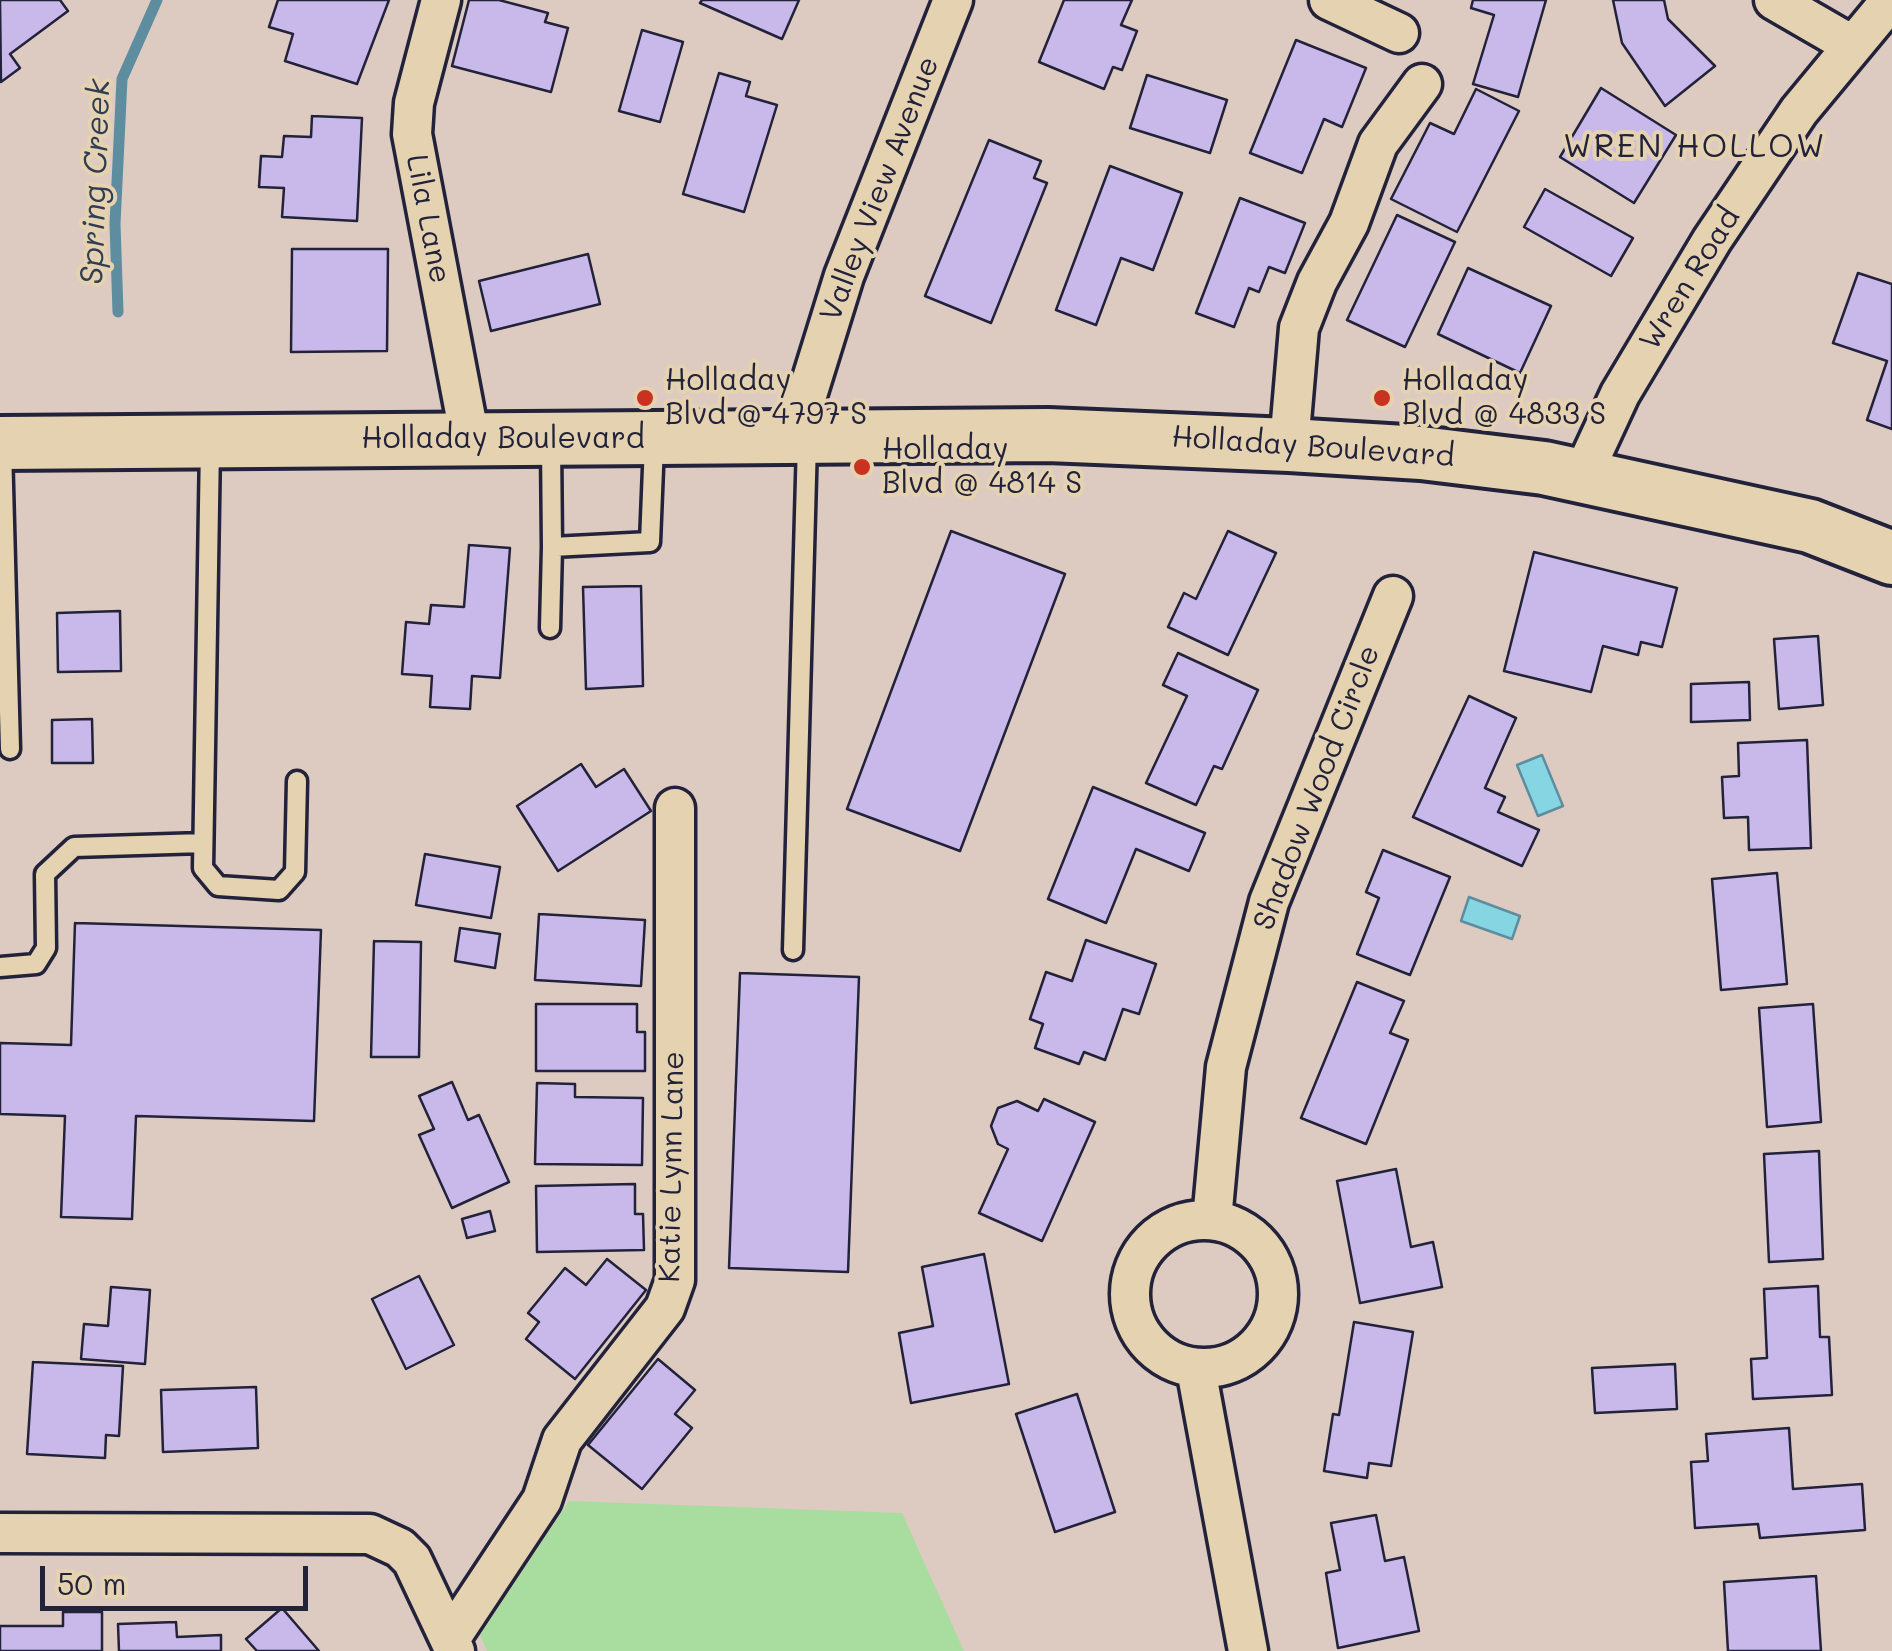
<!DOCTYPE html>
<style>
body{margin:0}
#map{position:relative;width:1892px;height:1651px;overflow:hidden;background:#ddcac1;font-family:Mali,sans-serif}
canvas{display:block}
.scale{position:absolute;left:40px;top:1566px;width:268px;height:45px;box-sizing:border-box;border:5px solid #22223b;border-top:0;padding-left:12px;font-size:30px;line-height:35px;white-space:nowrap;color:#22223b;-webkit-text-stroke:8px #e5d2b0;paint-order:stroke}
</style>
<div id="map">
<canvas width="1892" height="1651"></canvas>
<div class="scale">50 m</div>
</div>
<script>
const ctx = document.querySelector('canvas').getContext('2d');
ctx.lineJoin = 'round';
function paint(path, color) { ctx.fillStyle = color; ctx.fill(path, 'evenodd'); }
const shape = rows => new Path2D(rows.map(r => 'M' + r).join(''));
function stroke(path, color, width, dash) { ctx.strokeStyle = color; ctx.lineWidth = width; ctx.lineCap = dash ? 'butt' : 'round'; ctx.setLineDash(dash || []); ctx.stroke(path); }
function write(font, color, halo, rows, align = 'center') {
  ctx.font = font + ' Mali,sans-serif'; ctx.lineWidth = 8; ctx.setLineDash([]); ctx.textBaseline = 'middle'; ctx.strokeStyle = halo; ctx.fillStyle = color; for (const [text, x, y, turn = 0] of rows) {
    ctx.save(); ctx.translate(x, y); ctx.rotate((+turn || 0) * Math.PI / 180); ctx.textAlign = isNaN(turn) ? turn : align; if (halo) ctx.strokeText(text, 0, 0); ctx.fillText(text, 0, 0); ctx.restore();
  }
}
paint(shape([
 [569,1501,902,1513,964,1651,487,1651,480,1635]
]), '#a9dd9f');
const water = shape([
 [1542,755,1563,806,1538,816,1517,765,1542,755],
 [1469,897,1520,916,1512,939,1461,921,1469,897]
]);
paint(water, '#86d5e3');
stroke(water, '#5e8da0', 2.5);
stroke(shape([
 [118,312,115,224,122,79,157,0]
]), '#5e8da0', 11);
const building = shape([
 [0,0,60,0,68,11,10,54,20,68,1,82,0,0],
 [278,0,389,0,357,84,285,61,293,34,269,27,278,0],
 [469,0,499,0,548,13,545,22,568,28,551,92,452,66,469,0],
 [702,0,799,0,782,39,700,3,702,0],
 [1064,0,1132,0,1121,25,1137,31,1122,70,1113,67,1104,89,1039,62,1064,0],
 [1473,0,1546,0,1518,97,1473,84,1494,15,1471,8,1473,0],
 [1613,0,1664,0,1668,19,1715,66,1665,106,1622,43,1613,0],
 [642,30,683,42,660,122,619,111,642,30],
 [1296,40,1366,68,1342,127,1324,119,1302,173,1250,153,1296,40],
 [719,73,750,82,746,96,777,105,744,212,683,194,719,73],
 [1147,75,1227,100,1210,153,1130,128,1147,75],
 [1601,88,1676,135,1634,203,1560,157,1601,88],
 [1476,89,1519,111,1457,232,1391,199,1430,123,1454,134,1476,89],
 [312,116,362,118,357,221,282,217,284,188,259,187,261,156,282,157,284,136,311,137,312,116],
 [989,140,1041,161,1034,178,1047,183,991,323,925,296,989,140],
 [1110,166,1182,193,1153,270,1121,258,1096,325,1056,310,1110,166],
 [1545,189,1633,238,1611,276,1524,227,1545,189],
 [1240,198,1305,223,1285,273,1269,267,1259,292,1249,288,1234,327,1196,313,1240,198],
 [1397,215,1455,242,1405,347,1347,320,1397,215],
 [292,249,388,249,387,351,291,352,292,249],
 [588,254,600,304,491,331,479,281,588,254],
 [1468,268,1551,306,1520,373,1438,334,1468,268],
 [1858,273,1892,284,1892,429,1867,420,1887,361,1833,343,1858,273],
 [951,531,1065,574,960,851,847,809,951,531],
 [1228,531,1276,553,1228,655,1168,627,1184,593,1196,599,1228,531],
 [469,545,510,548,500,678,472,676,470,709,430,707,432,676,402,674,406,622,429,624,431,605,464,607,469,545],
 [1534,552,1677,588,1662,647,1641,642,1638,655,1603,646,1591,692,1504,671,1534,552],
 [641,586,643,686,586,689,583,587,641,586],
 [120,611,121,671,58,672,57,613,120,611],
 [1818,636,1823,705,1779,709,1774,639,1818,636],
 [1178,653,1258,690,1222,769,1214,766,1196,805,1146,783,1187,696,1163,685,1178,653],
 [1749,682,1750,720,1691,722,1691,684,1749,682],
 [1469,696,1516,718,1485,788,1505,797,1498,812,1539,830,1522,866,1413,817,1469,696],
 [92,719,93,763,52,763,52,720,92,719],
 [1807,740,1811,848,1749,850,1748,817,1724,818,1722,777,1739,776,1738,743,1807,740],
 [581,764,596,787,624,769,651,811,558,871,517,806,581,764],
 [1093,787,1205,833,1189,871,1136,849,1106,923,1048,899,1093,787],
 [1383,850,1450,877,1410,975,1357,954,1379,898,1366,892,1383,850],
 [425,854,500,867,491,918,416,905,425,854],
 [1777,873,1787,984,1721,990,1712,879,1777,873],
 [539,914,645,920,641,986,535,980,539,914],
 [75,923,321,930,314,1121,136,1116,132,1219,61,1217,65,1116,0,1114,0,1043,71,1045,75,923],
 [460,928,500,934,495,968,455,961,460,928],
 [1086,940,1156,964,1139,1014,1123,1009,1105,1060,1084,1052,1079,1064,1035,1048,1043,1024,1030,1019,1046,972,1072,981,1086,940],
 [374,941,421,942,419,1057,371,1057,374,941],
 [740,973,859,977,848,1272,729,1268,740,973],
 [1357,982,1404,1001,1390,1033,1408,1040,1366,1144,1301,1118,1357,982],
 [536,1004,637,1004,637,1032,645,1032,645,1071,536,1071,536,1004],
 [1813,1004,1821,1122,1767,1127,1759,1008,1813,1004],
 [452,1082,468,1120,479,1115,509,1182,452,1208,419,1135,434,1129,419,1096,452,1082],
 [537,1083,575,1084,575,1097,643,1098,642,1165,535,1164,537,1083],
 [1044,1099,1095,1122,1042,1241,979,1213,1008,1149,998,1144,991,1126,998,1108,1017,1101,1038,1111,1044,1099],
 [1819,1151,1823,1259,1769,1262,1764,1154,1819,1151],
 [1396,1169,1411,1247,1433,1242,1442,1287,1360,1303,1337,1181,1396,1169],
 [635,1184,635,1214,643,1214,644,1250,537,1252,536,1186,635,1184],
 [490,1211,495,1231,467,1238,462,1219,490,1211],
 [984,1254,1009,1384,911,1403,899,1333,933,1326,922,1267,984,1254],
 [607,1259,646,1290,575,1379,526,1339,539,1322,528,1313,565,1268,586,1285,607,1259],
 [419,1276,454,1345,406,1369,372,1299,419,1276],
 [1818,1286,1820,1337,1829,1337,1832,1395,1753,1399,1751,1359,1767,1358,1764,1289,1818,1286],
 [111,1287,150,1290,145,1364,81,1359,84,1324,108,1326,111,1287],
 [1354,1322,1413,1332,1391,1466,1369,1463,1367,1478,1324,1471,1333,1414,1339,1415,1354,1322],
 [658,1359,695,1390,675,1414,692,1428,642,1489,588,1445,658,1359],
 [33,1362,123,1366,119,1436,106,1435,105,1458,27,1454,33,1362],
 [1675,1364,1677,1409,1595,1413,1592,1368,1675,1364],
 [256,1387,258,1448,163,1452,161,1390,256,1387],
 [1077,1394,1115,1512,1055,1532,1016,1414,1077,1394],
 [1789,1428,1793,1489,1862,1484,1865,1530,1760,1538,1758,1524,1695,1528,1691,1462,1708,1461,1706,1434,1789,1428],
 [1376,1515,1385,1561,1404,1557,1419,1631,1338,1648,1326,1573,1340,1570,1331,1523,1376,1515],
 [1816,1576,1821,1651,1728,1651,1724,1582,1816,1576],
 [282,1608,319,1651,257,1651,246,1639,282,1608],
 [63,1612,102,1612,102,1651,0,1651,0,1626,63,1626,63,1612],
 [176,1622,177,1637,221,1635,221,1651,119,1651,118,1624,176,1622]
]);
paint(building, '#c9b9ea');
stroke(building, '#22223b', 2.5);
const service = shape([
 [551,444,552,547,650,542,654,444],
 [210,446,203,868,218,886,279,890,295,872,297,781],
 [2,448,10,749],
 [550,628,552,547],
 [793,950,807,442],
 [0,967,36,964,46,948,45,874,74,847,203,843]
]);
const minor = shape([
 [441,0,414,103,412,134,470,439],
 [1329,0,1399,33],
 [1774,0,1850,44],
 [794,437,844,276,953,0],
 [1289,445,1299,328,1317,282,1349,223,1378,144,1422,84],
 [1582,476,1620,394,1712,240,1799,111,1891,0],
 [1212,1220,1226,1067,1269,902,1393,596],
 '1130 1294a74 74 0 1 1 148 0a74 74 0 1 1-148 0Z',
 [1196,1369,1248,1651],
 [0,1533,370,1534,400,1548,412,1560,455,1651],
 [450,1639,542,1500,562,1440,665,1308,675,1280,675,808]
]);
const secondary = shape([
 [0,443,1048,435,1289,445,1421,453,1544,468,1810,526,1892,558]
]);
stroke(service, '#22223b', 25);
stroke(minor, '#22223b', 45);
stroke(secondary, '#22223b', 60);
stroke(service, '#e5d2b0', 18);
stroke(minor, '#e5d2b0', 38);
stroke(secondary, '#e5d2b0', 52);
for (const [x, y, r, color] of [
 [645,398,10,"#c8321e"],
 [1382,398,10,"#c8321e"],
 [862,467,10,"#c8321e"]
]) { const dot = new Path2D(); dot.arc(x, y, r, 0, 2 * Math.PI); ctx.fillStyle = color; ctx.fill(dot); stroke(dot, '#e5d2b0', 4); }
write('30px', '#22223b', '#e5d2b0', [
 ["Valley View Avenue",880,189,-69],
 ["Lila Lane",428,219,79],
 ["Wren Road",1690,279,-58],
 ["Holladay Boulevard",503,439],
 ["Holladay Boulevard",1313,447,4],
 ["Shadow Wood Circle",1317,788,-69],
 ["Katie Lynn Lane",672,1167,-89]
]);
write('30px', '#22223b', '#e5d2b0', [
 ["Holladay",665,381],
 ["Blvd @ 4797 S",665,415],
 ["Holladay",1402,381],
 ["Blvd @ 4833 S",1402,415],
 ["Holladay",882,450],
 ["Blvd @ 4814 S",882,484]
], 'left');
ctx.letterSpacing = '2.5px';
write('32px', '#22223b', '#e5d2b0', [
 ["WREN HOLLOW",1695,147]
]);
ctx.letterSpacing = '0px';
write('italic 32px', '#313d54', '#e5d2b0', [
 ["Spring Creek",96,182,-88]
]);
</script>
